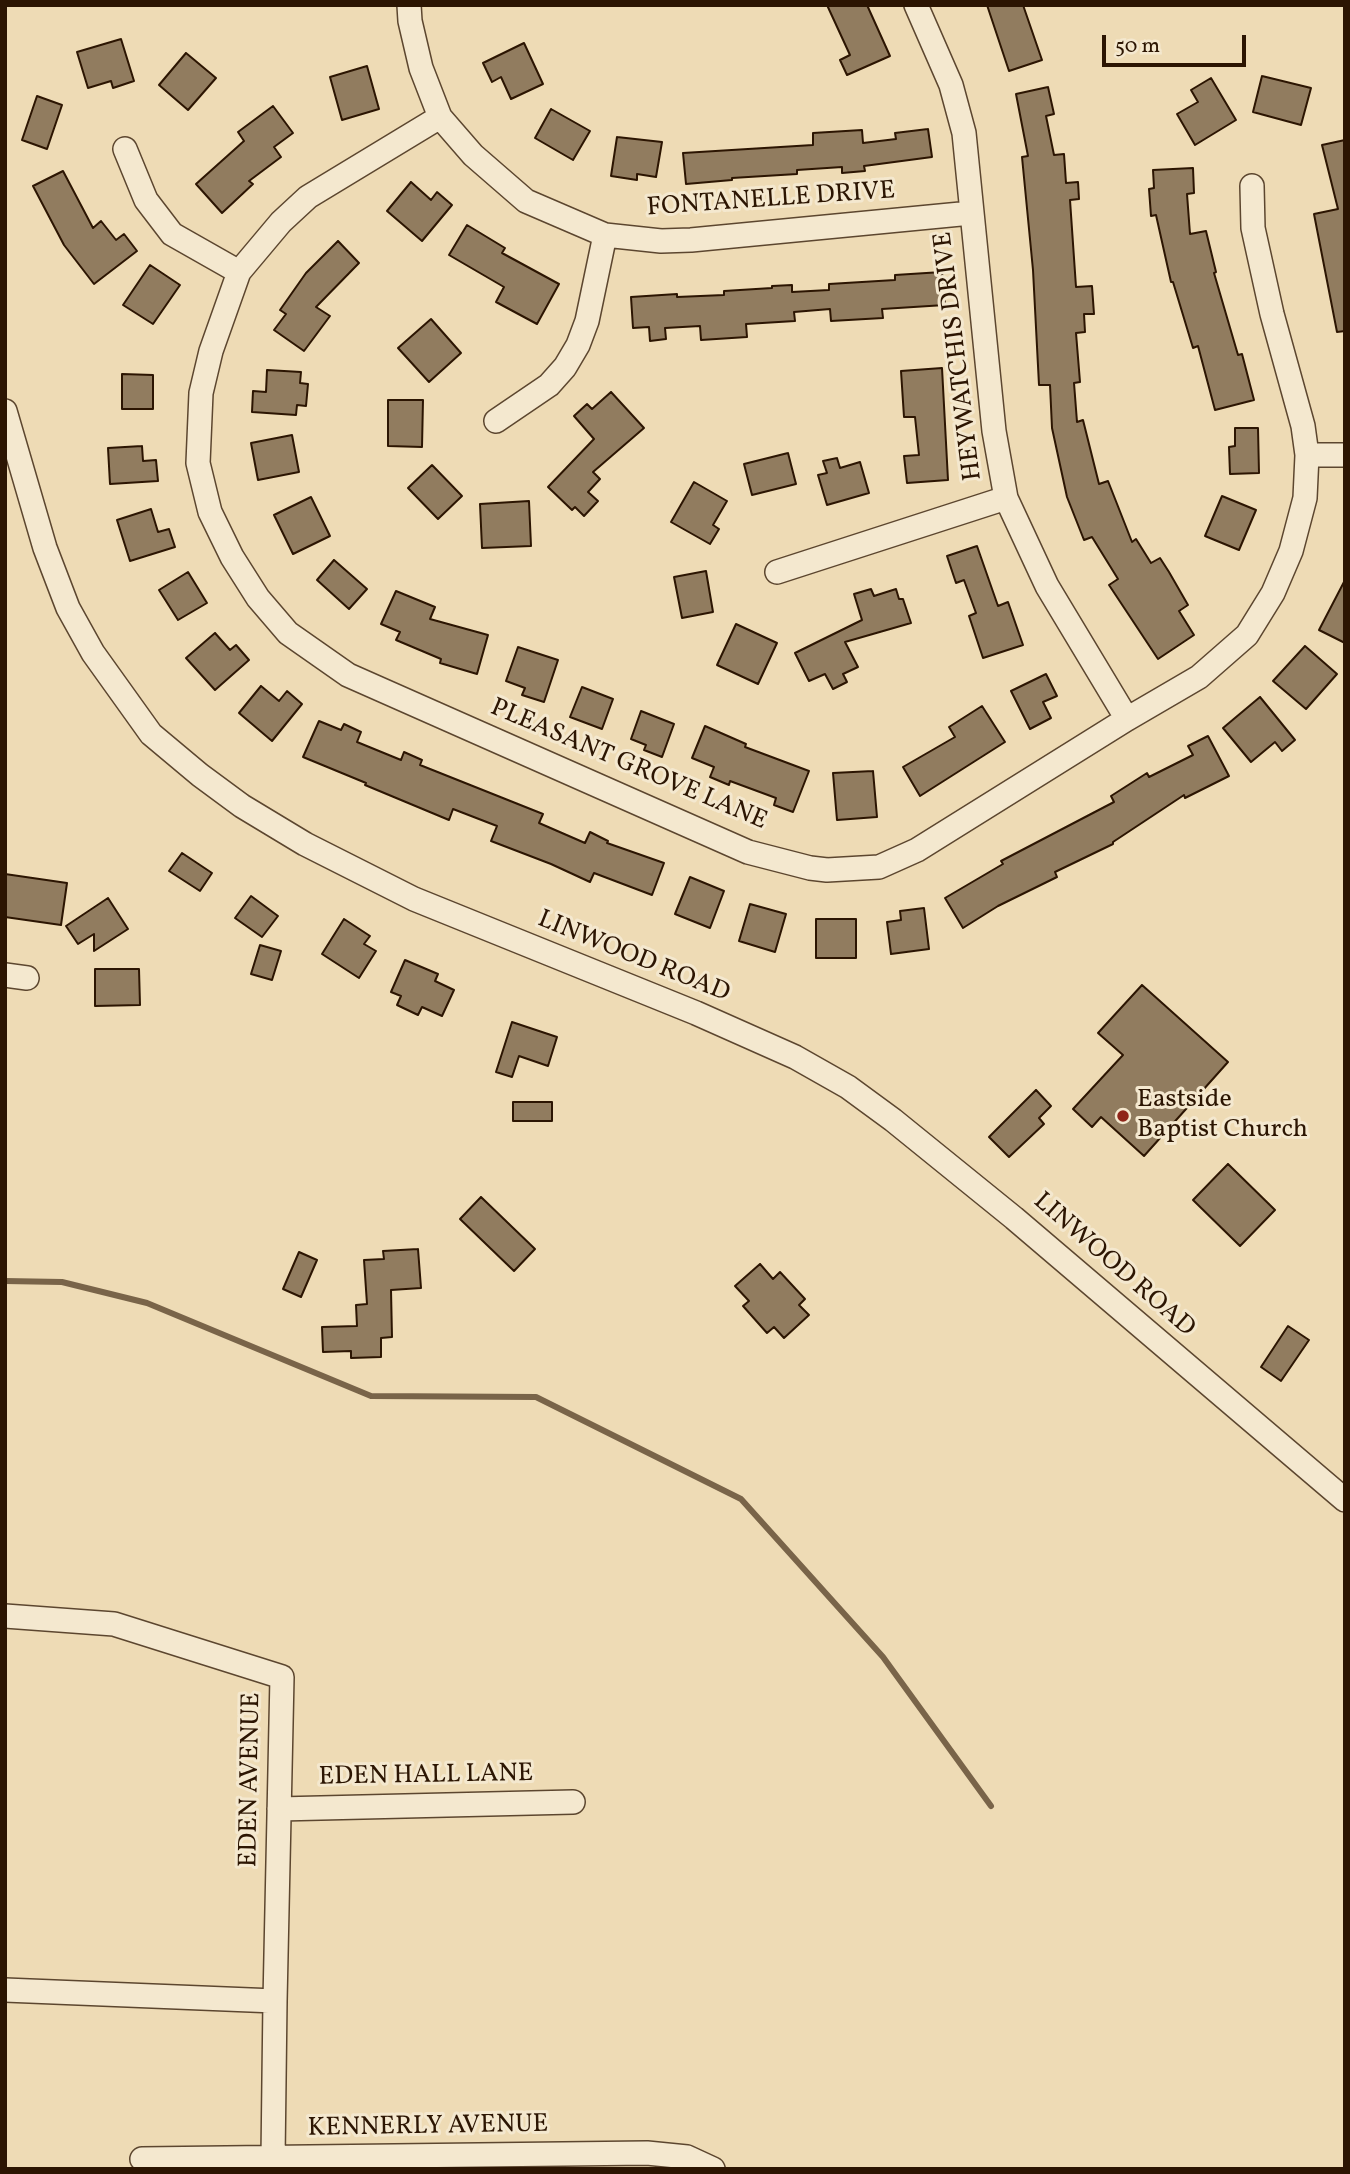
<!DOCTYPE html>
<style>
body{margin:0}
#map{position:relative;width:1350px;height:2174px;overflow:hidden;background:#eedbb5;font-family:Vollkorn,serif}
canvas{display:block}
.frame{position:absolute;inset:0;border:7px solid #2c1502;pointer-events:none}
.scale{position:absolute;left:1102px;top:35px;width:144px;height:32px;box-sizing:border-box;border:4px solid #2c1502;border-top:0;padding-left:9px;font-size:21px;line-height:24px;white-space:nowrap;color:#2c1502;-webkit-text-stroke:5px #f4e8cf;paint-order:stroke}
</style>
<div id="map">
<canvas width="1350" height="2174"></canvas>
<div class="frame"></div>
<div class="scale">50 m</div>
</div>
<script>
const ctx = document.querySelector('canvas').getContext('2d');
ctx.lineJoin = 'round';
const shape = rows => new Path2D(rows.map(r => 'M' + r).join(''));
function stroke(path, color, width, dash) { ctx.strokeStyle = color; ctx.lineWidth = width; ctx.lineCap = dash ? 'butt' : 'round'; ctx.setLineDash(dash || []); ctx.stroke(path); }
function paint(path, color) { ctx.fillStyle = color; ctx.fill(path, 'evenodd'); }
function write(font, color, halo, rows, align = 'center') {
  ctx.font = font + ' Vollkorn,serif'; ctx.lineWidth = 6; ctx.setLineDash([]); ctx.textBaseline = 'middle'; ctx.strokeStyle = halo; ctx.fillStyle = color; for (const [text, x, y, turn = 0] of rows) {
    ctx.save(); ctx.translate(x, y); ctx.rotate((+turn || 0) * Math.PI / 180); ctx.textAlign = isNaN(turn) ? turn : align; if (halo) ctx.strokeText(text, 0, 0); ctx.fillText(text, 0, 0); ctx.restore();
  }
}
stroke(shape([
 [5,1281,62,1282,147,1303,371,1396,536,1397,741,1499,883,1657,991,1806]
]), '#796449', 6);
const building = shape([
 [827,5,867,5,890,56,847,75,840,60,850,55,827,5],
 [987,5,1023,5,1042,60,1009,71,987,5],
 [121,39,134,81,113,88,111,81,88,88,77,52,121,39],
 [524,43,543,84,511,99,501,77,492,82,483,63,524,43],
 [186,53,216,78,188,110,159,85,186,53],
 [367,66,379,109,342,120,330,77,367,66],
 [1262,76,1311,88,1301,125,1253,112,1262,76],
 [1211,78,1236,120,1195,145,1177,114,1198,102,1191,90,1211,78],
 [1048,87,1054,114,1046,116,1054,155,1064,154,1066,183,1078,182,1079,199,1070,200,1076,287,1092,286,1094,314,1084,314,1085,332,1076,333,1080,382,1074,383,1077,422,1083,420,1099,484,1108,481,1132,542,1136,539,1151,563,1160,558,1169,572,1188,605,1179,611,1194,635,1158,659,1109,585,1118,579,1092,537,1084,540,1067,497,1052,428,1050,385,1039,385,1033,270,1022,157,1028,156,1016,94,1048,87],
 [37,96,62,105,47,149,22,140,37,96],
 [273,106,293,133,274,147,281,157,249,181,253,184,222,213,196,184,244,141,238,132,273,106],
 [551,109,590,131,573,160,535,138,551,109],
 [928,129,932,157,864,166,865,171,842,173,842,167,797,170,797,174,732,178,732,180,686,184,683,153,813,145,813,133,862,130,863,143,896,139,895,133,928,129],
 [617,137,662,142,656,177,637,174,637,180,611,176,617,137],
 [1345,140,1345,331,1337,332,1314,214,1338,209,1322,145,1345,140],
 [1193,168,1194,193,1187,194,1190,234,1206,231,1216,272,1214,273,1238,355,1242,354,1254,400,1215,410,1198,346,1193,348,1173,282,1171,282,1156,215,1151,216,1149,189,1154,188,1153,170,1193,168],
 [63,171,93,228,101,221,116,240,124,234,137,251,94,284,64,245,33,186,63,171],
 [411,182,431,200,437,192,452,205,422,241,387,211,411,182],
 [467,225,505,248,502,253,559,284,537,324,496,302,504,287,449,255,467,225],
 [338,241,359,263,316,307,330,316,304,351,274,330,286,314,280,310,306,273,338,241],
 [150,265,180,285,153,324,123,305,150,265],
 [942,272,945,305,882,309,883,318,831,321,830,309,794,312,795,321,746,324,747,337,701,340,700,326,665,328,666,339,650,341,649,327,633,328,631,297,677,294,677,297,724,295,724,291,772,288,772,286,792,285,792,292,829,290,829,284,895,280,895,275,942,272],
 [431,319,461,353,429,382,398,348,431,319],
 [942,368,948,480,907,483,904,456,919,455,915,417,904,417,901,371,942,368],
 [267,370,301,372,300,383,308,384,306,406,297,405,296,415,252,412,253,391,266,392,267,370],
 [122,374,153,375,153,409,122,409,122,374],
 [611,392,644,428,593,472,600,479,588,492,598,501,584,516,575,507,572,510,548,487,594,439,574,416,587,404,592,409,611,392],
 [388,400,423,400,422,447,388,446,388,400],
 [1235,428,1258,428,1259,473,1230,474,1229,447,1235,446,1235,428],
 [292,435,299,472,258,480,251,443,292,435],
 [142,446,143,461,156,460,158,481,110,484,108,448,142,446],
 [788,453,796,484,752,495,744,464,788,453],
 [837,458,840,468,860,462,869,493,827,505,818,475,827,473,823,461,837,458],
 [432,465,462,496,438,519,408,488,432,465],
 [694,482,727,501,713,525,719,529,710,544,671,522,694,482],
 [1222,496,1256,510,1239,550,1205,536,1222,496],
 [311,497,330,536,293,554,274,515,311,497],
 [529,501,531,546,482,548,480,504,529,501],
 [151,509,158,532,169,529,175,547,130,561,117,520,151,509],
 [977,546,998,606,1008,602,1023,645,983,658,969,616,976,613,964,580,956,583,947,556,977,546],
 [334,560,367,589,349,609,317,580,334,560],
 [706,571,713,612,682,618,674,577,706,571],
 [188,572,207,603,178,620,159,590,188,572],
 [1345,580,1345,643,1319,630,1345,580],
 [871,589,874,596,896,589,899,599,903,599,911,623,845,642,858,667,843,674,847,682,833,689,825,674,809,681,795,653,862,620,854,594,871,589],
 [396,591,435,607,430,619,488,635,477,674,440,663,441,659,396,640,400,632,381,624,396,591],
 [736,624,777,643,758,684,717,665,736,624],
 [215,633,230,650,236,645,249,660,215,690,186,658,215,633],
 [1305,646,1337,674,1306,709,1273,681,1305,646],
 [518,647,558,660,544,702,522,695,525,688,506,681,518,647],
 [1046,674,1057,696,1043,702,1051,718,1030,729,1011,691,1046,674],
 [261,686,279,701,287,691,302,704,272,741,239,713,261,686],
 [582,687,613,699,602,729,570,717,582,687],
 [1260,697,1295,740,1282,751,1275,742,1251,762,1223,728,1260,697],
 [982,706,1005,742,920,796,903,767,955,737,949,727,982,706],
 [641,711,674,724,662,757,644,750,646,745,631,739,641,711],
 [319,721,341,730,344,724,361,732,357,742,401,760,404,752,422,760,420,765,543,814,539,823,585,843,590,832,608,841,607,843,664,863,652,895,594,873,590,882,551,864,491,841,497,826,453,809,449,820,365,785,366,783,303,757,319,721],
 [705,726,746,744,745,747,809,771,793,812,774,805,776,798,730,781,729,785,710,777,714,767,692,758,705,726],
 [1208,736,1229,776,1185,798,1184,795,1113,842,1113,844,1055,872,1057,877,998,906,963,928,945,898,1003,864,1001,861,1114,802,1111,796,1147,773,1149,777,1193,755,1188,746,1208,736],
 [873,771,877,817,837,820,833,773,873,771],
 [182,853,212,873,200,891,169,871,182,853],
 [5,874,67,883,61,925,5,917,5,874],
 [690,877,724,891,710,928,675,914,690,877],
 [251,896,278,916,262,937,235,918,251,896],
 [108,898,128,929,94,951,94,934,78,944,66,926,108,898],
 [750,904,786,914,775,952,739,941,750,904],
 [924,908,929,949,891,954,887,922,901,920,900,911,924,908],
 [344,919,370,936,364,944,376,951,359,978,322,954,344,919],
 [816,919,856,919,856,958,816,958,816,919],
 [260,945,281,951,272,980,251,974,260,945],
 [405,960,438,974,435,981,454,990,442,1016,422,1007,418,1015,397,1005,401,996,391,992,405,960],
 [95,969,139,969,140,1005,95,1006,95,969],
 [1142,985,1228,1062,1144,1156,1101,1117,1092,1127,1073,1109,1123,1055,1098,1033,1142,985],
 [512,1022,557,1037,548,1066,519,1056,512,1077,496,1072,512,1022],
 [1036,1090,1051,1106,1039,1118,1044,1124,1009,1157,989,1137,1036,1090],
 [513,1102,552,1102,552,1121,513,1121,513,1102],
 [1228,1164,1275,1210,1240,1246,1193,1200,1228,1164],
 [481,1197,535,1249,514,1271,460,1219,481,1197],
 [418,1249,421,1288,391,1290,392,1337,381,1338,381,1357,351,1358,351,1351,323,1352,322,1327,357,1326,356,1305,367,1304,364,1260,384,1259,383,1251,418,1249],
 [299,1252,317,1260,301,1297,283,1289,299,1252],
 [760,1264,773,1279,780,1272,805,1299,799,1305,809,1315,784,1338,774,1327,767,1333,743,1306,749,1301,735,1286,760,1264],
 [1288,1326,1309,1340,1281,1381,1261,1367,1288,1326]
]);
paint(building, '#917c5f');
stroke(building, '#2c1502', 2);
const minor = shape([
 [409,5,410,21,421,68,440,117,473,155,526,201,605,235,661,241,691,240,971,213],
 [916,5,951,85,964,133,994,431,1006,498,1047,586,1127,719],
 [440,117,308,197,281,222,239,272,211,351,201,393,198,463,210,512,232,557,258,598,288,633,348,675,748,852,810,868,827,870,879,867,917,850,1127,719,1199,677,1247,635,1273,593,1291,551,1305,498,1307,455,1303,426,1272,314,1253,228,1252,186],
 [125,149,146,200,172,234,239,272],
 [5,411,45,548,68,608,93,653,151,734,200,775,242,806,305,844,414,899,696,1013,795,1057,848,1087,893,1120,1014,1218,1345,1500],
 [496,421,549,385,565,367,578,345,587,321,605,235],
 [1307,455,1345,455],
 [777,572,1006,498],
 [5,975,27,978],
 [5,1616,114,1624,282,1677,275,2001,273,2158,275,2169],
 [279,1809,573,1802],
 [5,1990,275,2001],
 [142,2159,647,2153,687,2157,713,2169]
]);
stroke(minor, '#5c462f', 26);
stroke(minor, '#f4e8cf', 23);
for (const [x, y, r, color] of [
 [1123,1116,7,"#8f2418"]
]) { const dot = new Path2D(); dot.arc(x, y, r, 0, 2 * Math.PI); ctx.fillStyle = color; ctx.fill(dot); stroke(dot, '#f4e8cf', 2.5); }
write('26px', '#2c1502', '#f4e8cf', [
 ["FONTANELLE DRIVE",771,201,-4],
 ["HEYWATCHIS DRIVE",960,356,-97],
 ["PLEASANT GROVE LANE",628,766,23],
 ["LINWOOD ROAD",633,958,22],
 ["LINWOOD ROAD",1113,1266,41],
 ["EDEN HALL LANE",426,1777,-1],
 ["EDEN AVENUE",252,1780,-89],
 ["KENNERLY AVENUE",428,2128,-1]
]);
write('26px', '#2c1502', '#f4e8cf', [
 ["Eastside",1137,1101],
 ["Baptist Church",1137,1131]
], 'left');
</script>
